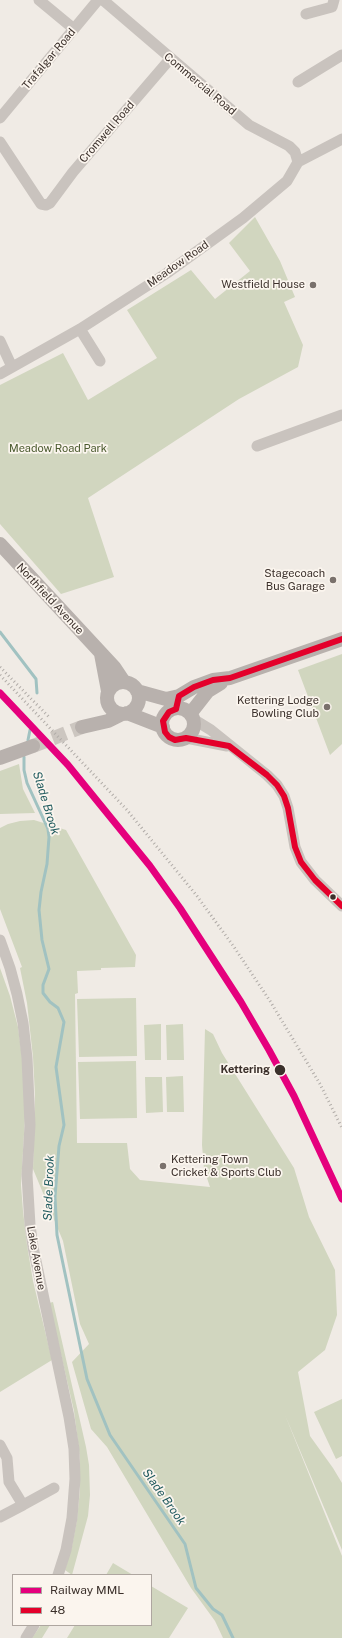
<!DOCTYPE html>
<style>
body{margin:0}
#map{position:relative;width:342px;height:1638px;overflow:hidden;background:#f0ebe5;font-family:"Public Sans",sans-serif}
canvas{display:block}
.legend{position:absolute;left:12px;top:1574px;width:140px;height:52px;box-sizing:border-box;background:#fbf5ee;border:1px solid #aea6a0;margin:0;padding:5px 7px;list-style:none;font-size:12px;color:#3b302b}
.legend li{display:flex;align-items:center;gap:8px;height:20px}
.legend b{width:20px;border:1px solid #aea6a0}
</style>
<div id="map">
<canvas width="342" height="1638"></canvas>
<ul class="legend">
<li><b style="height:5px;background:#e5007d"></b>Railway MML</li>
<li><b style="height:5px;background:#e4002b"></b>48</li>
</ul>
</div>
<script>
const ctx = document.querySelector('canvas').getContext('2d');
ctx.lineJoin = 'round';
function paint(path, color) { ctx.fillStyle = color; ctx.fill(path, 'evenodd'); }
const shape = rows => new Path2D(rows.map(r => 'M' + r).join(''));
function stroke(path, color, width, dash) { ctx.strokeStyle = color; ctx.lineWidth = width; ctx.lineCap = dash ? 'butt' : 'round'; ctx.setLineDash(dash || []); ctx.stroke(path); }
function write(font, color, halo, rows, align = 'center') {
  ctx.font = font + ' "Public Sans",sans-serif'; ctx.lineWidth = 3.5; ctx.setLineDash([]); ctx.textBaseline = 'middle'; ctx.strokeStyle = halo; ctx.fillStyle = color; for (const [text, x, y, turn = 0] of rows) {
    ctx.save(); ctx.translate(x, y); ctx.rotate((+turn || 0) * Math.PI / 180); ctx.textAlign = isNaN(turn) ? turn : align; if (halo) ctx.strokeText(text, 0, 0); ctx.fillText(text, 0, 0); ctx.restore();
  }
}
paint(shape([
 [255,217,280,261,295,297,284,302,303,345,298,367,239,399,88,498,114,577,61,594,0,524,0,385,63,353,88,400,157,358,127,310,191,270,215,299,250,271,229,243],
 [342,654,342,744,330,755,298,670],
 [19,764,23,789,35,813,0,814,0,771],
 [34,820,66,830,136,955,135,967,101,968,101,970,77,971,78,993,75,994,77,1143,127,1143,130,1169,140,1180,210,1187,204,1169,202,1145,205,1029,213,1034,222,1053,294,1168,309,1217,335,1270,337,1315,325,1350,298,1372,310,1436,333,1468,342,1483,342,1550,285,1415,342,1556,342,1638,223,1638,215,1621,191,1588,107,1447,91,1429,72,1362,89,1344,80,1324,63,1241,33,1169,35,1095,33,1057,27,1003,20,968,22,967,0,909,0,828,8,824,20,821],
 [0,968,10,996,18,1027,23,1064,25,1117,21,1185,23,1211,27,1245,33,1281,52,1360,0,1392],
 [136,998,137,1056,79,1057,77,999],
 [161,1024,161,1060,145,1060,144,1025],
 [183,1024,184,1060,167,1060,166,1025],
 [136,1061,137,1118,80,1119,78,1062],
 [183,1076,184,1112,167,1112,166,1077],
 [145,1077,162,1077,163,1112,146,1113],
 [53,1302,86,1447,89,1465,90,1495,88,1516,72,1575,65,1570,72,1546,77,1520,80,1489,80,1458,74,1411,49,1303],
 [342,1399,342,1456,336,1459,314,1412],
 [113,1563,133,1575,106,1575],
 [151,1586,188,1608,169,1638,67,1638,75,1625,151,1625],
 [41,1625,50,1625,42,1638,32,1638]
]), '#d1d6bf');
stroke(shape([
 [0,632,36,679,37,693],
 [28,740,30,730],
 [24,757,24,770,27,783,48,829,49,837,47,864,41,892,39,910,42,940,49,969,43,985,43,993,50,1002,58,1008,64,1022,56,1067,64,1125,59,1146,55,1197,57,1235,87,1379,110,1435,185,1544,196,1588,213,1609,222,1615,233,1638]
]), '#a1c2c1', 3);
stroke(shape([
 [33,746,82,727]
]), '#ccc6c0', 14, [14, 7]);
stroke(shape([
 [39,0,74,29],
 [103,0,249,125,289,146,295,152,298,162],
 [306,14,332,7,334,0],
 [298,82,342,55],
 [0,118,98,0],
 [0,142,41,204,46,205,50,203,73,172,170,59],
 [80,329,100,361],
 [0,341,12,367],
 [0,374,80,329,167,273,243,218,287,181,298,162,342,139],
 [257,446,342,415],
 [193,719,211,730,267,775,277,785,284,796,288,808,295,847,301,862,315,880,342,906],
 [186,738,227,746],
 [0,940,10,968,17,994,23,1023,27,1058,30,1125,27,1175,30,1225,33,1247,69,1417,74,1449,75,1479,72,1518,66,1550,58,1575],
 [0,1445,7,1458,9,1482,23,1505,0,1517],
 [23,1505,54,1488],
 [26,1638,34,1625]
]), '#c9c3be', 11);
stroke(shape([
 [0,544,114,667,124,682],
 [101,654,108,691],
 '107 698a16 16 0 1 1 32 0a16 16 0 1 1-32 0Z',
 [137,691,166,699],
 [166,699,179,696,194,687,213,680,230,678,342,639],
 '162 724a16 16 0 1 1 32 0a16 16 0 1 1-32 0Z',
 [127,713,163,727],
 [190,714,208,691,221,683],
 [82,727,108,721,122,714],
 [0,758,33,746]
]), '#b8b1ad', 14);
stroke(shape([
 [0,667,49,717],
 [0,675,127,810,197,896,234,947,270,1001,320,1084,342,1128]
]), '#b1aca8', 3, [1, 3]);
stroke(shape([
 [176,709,169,712,163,721,165,732,169,737,175,740,186,738,229,746,267,775,277,785,284,796,288,808,295,847,301,862,315,880,342,906],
 [176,709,179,696,194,687,213,680,230,678,342,639]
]), '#e4002b', 6);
stroke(shape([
 [0,693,68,765,150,866,180,908,241,1002,269,1050,294,1096,342,1199]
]), '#e5007d', 7);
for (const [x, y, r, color] of [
 [313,285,4,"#7a716c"],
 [333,580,4,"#7a716c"],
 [327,707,4,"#7a716c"],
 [333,897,3.5,"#3b302b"],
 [280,1070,6,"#3b302b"],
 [163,1166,4,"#7a716c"]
]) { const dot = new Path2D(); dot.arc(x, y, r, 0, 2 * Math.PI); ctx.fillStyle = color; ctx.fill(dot); stroke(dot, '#fbf5ee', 1.5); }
write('11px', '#3b302b', '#fbf5ee', [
 ["Trafalgar Road",49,59,-50],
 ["Commercial Road",200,84,40],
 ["Cromwell Road",107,132,-49],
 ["Meadow Road",178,264,-35],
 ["Northfield Avenue",50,599,47],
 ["Lake Avenue",36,1258,80]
]);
write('11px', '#3b302b', '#fbf5ee', [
 ["Westfield House",305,285],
 ["Stagecoach",325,574],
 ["Bus Garage",325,587],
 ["Kettering Lodge",319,701],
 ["Bowling Club",319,714],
 ["Kettering Town",171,1160,"left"],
 ["Cricket & Sports Club",171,1173,"left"]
], 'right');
write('11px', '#4a5a2e', '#fbf5ee', [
 ["Meadow Road Park",58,449]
]);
write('bold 11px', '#3b302b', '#fbf5ee', [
 ["Kettering",270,1070]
], 'right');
write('italic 12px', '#1f5a5e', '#fbf5ee', [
 ["Slade Brook",46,803,73],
 ["Slade Brook",49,1188,-88],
 ["Slade Brook",164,1497,55]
]);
</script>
